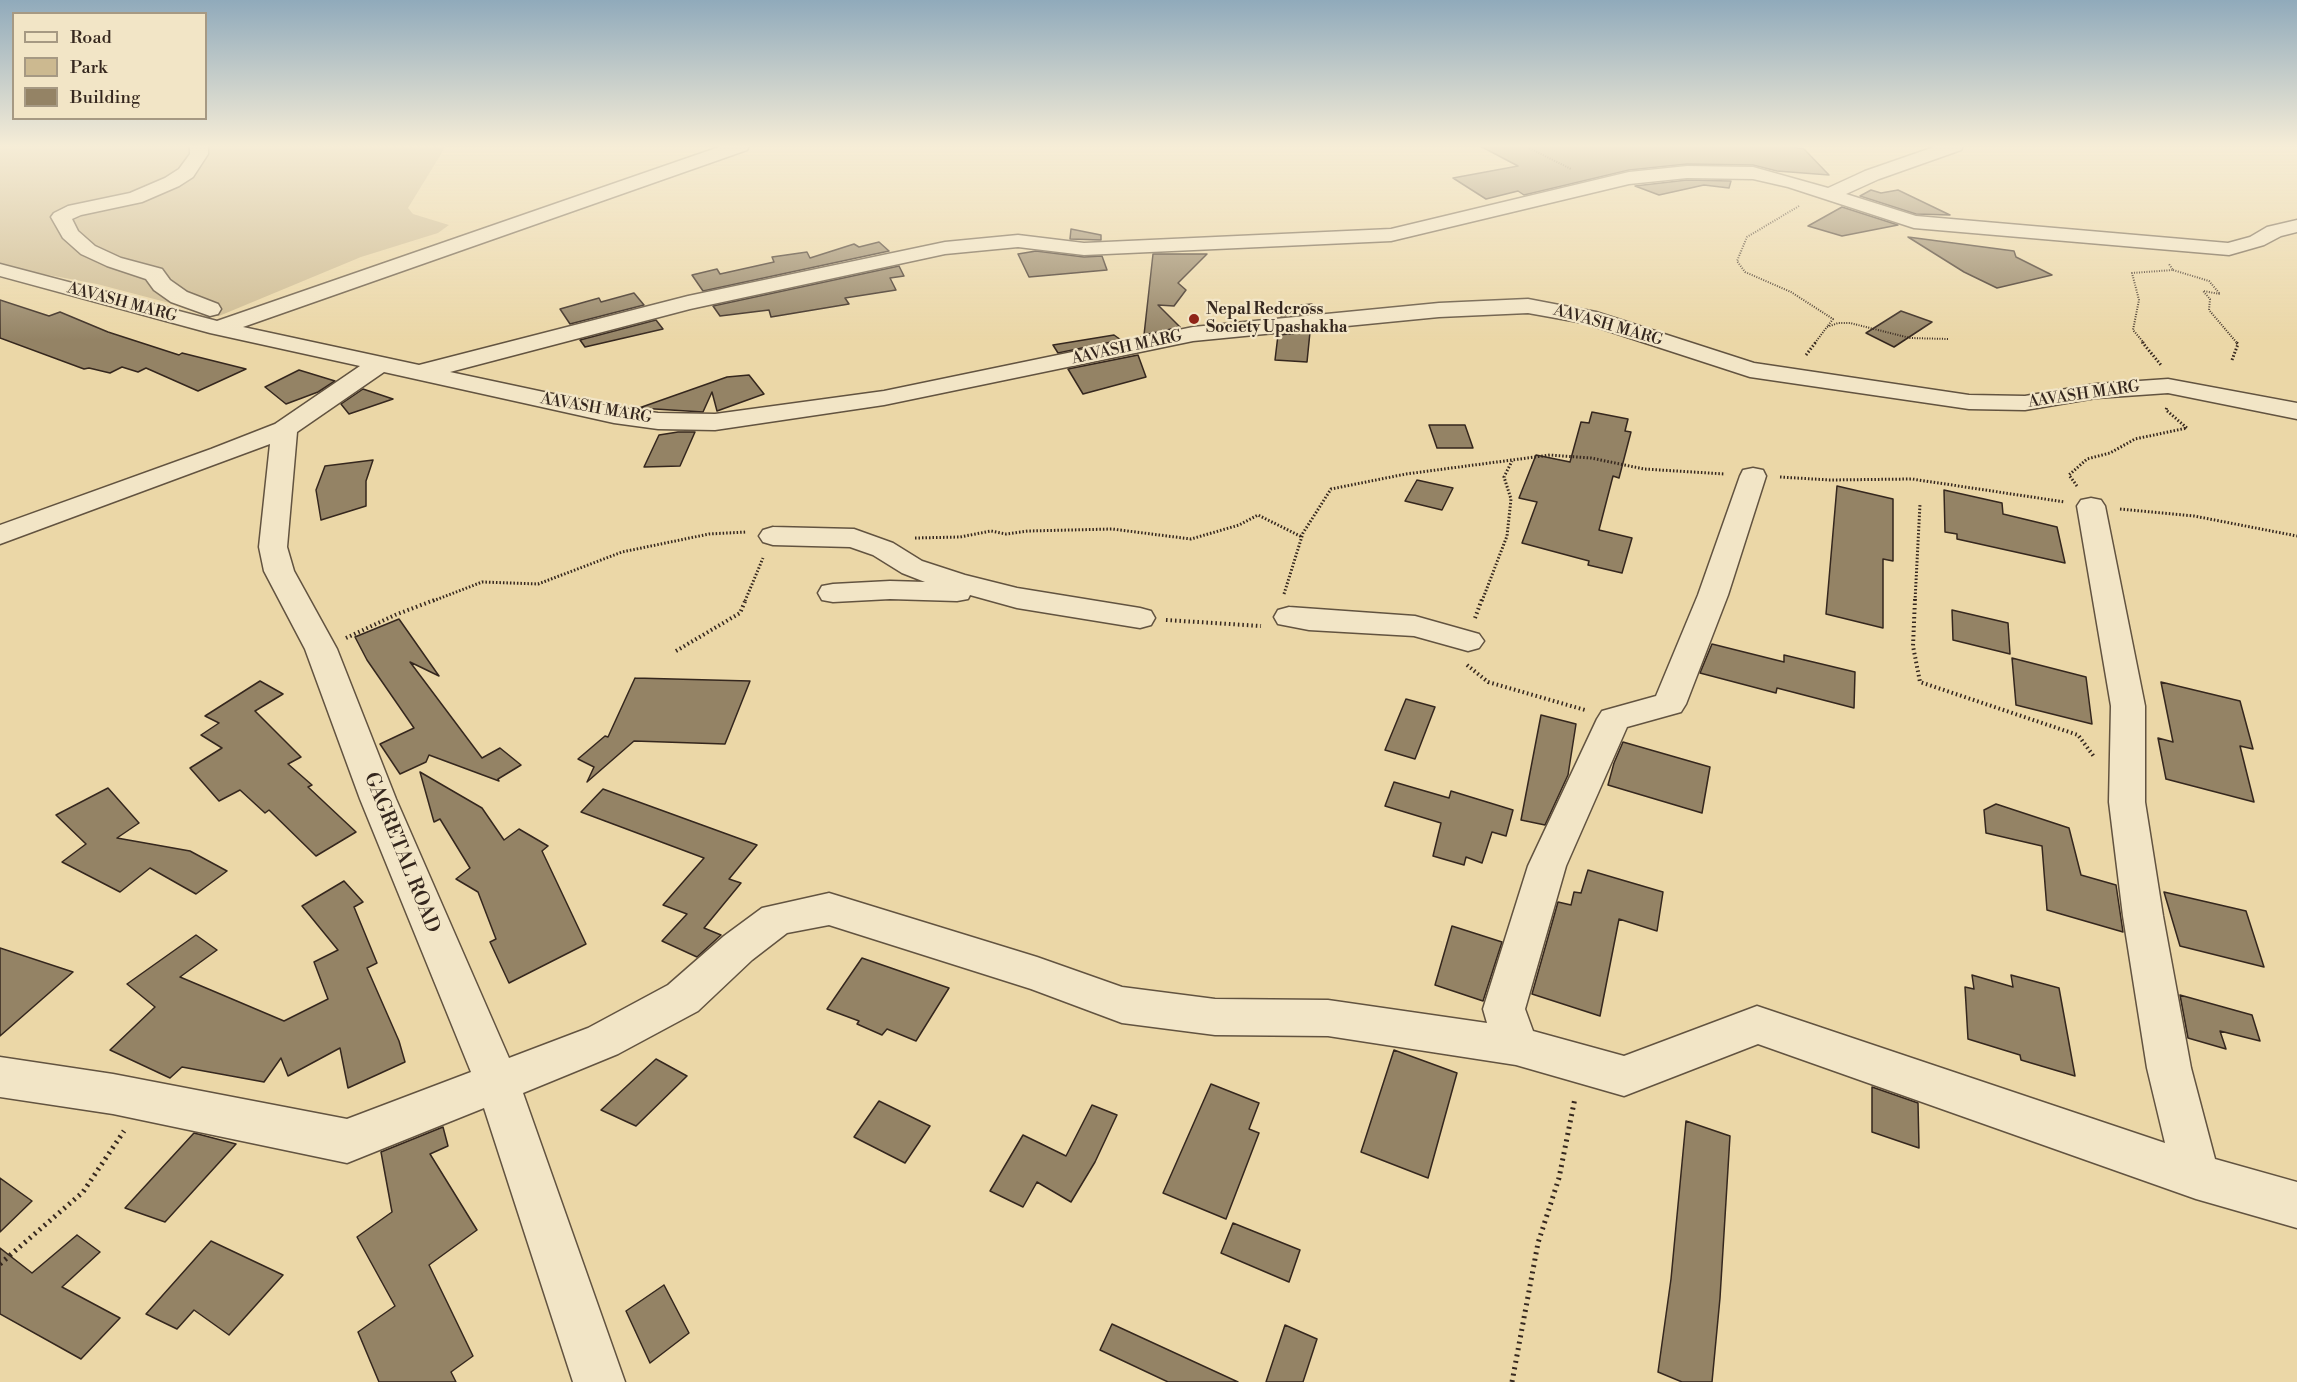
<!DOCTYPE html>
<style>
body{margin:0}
#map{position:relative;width:2297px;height:1382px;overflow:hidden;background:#ebd7a7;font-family:"Libre Bodoni",serif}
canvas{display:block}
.legend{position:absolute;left:12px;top:12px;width:195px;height:108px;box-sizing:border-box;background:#f2e5c6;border:2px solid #a69983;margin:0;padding:8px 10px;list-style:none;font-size:18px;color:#35271e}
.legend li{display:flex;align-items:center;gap:12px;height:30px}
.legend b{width:30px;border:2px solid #a69983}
</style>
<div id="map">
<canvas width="2297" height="1382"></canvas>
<ul class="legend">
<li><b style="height:8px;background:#f2e5c6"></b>Road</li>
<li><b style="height:16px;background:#ccb990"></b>Park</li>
<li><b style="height:16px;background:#948365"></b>Building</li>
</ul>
</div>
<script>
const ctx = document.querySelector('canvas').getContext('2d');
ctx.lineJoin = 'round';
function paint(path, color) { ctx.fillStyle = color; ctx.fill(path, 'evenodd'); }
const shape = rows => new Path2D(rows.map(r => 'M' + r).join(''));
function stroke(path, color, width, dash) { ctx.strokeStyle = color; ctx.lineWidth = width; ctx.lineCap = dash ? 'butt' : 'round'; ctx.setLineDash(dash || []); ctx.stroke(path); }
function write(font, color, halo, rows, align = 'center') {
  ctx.font = font + ' "Libre Bodoni",serif'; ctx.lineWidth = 4.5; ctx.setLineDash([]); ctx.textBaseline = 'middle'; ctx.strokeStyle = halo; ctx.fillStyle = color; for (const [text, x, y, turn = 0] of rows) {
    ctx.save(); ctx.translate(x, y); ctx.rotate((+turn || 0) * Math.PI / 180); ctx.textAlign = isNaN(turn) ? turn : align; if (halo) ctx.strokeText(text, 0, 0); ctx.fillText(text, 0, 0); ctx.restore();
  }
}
paint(shape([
 [446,146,408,208,413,214,449,225,438,233,361,257,219,316,97,284,0,266,0,147]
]), '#ccb990');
const building = shape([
 [1480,146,1786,146,1804,149,1829,175,1777,171,1753,165,1687,164,1629,170,1524,195,1518,191,1486,199,1453,178,1518,166,1480,146],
 [1687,180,1731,181,1729,188,1704,185,1659,195,1635,186,1687,180],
 [1871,190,1881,193,1898,190,1950,215,1916,214,1860,196,1871,190],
 [1842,207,1898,225,1842,236,1808,226,1842,207],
 [1071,229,1101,235,1101,240,1070,239,1071,229],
 [1908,237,2014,251,2016,257,2052,275,1997,288,1964,272,1908,237],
 [879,242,889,251,703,291,692,275,717,269,720,274,774,262,772,257,807,252,810,258,854,244,859,247,879,242],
 [1036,251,1084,257,1102,256,1107,270,1029,277,1018,254,1036,251],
 [1153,254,1207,254,1178,283,1186,290,1174,306,1158,305,1180,327,1144,335,1153,254],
 [899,266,904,276,890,278,896,290,845,298,849,304,771,317,769,310,720,316,713,306,899,266],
 [634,293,644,305,570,324,560,309,599,298,601,302,634,293],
 [0,300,49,316,60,312,108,332,179,355,182,353,246,369,198,391,146,368,138,372,122,367,110,373,89,368,84,369,0,338,0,300],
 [1312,304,1312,313,1281,316,1282,307,1312,304],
 [1901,311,1932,322,1894,347,1866,333,1901,311],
 [656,320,663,329,585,347,580,340,656,320],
 [1310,332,1307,362,1275,360,1278,335,1310,332],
 [1114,335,1121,340,1058,353,1053,345,1114,335],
 [1138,355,1146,377,1083,394,1068,369,1138,355],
 [299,370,335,381,318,392,286,404,265,387,299,370],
 [749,375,764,394,717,411,712,392,703,412,639,408,727,377,749,375],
 [363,389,393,399,349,414,341,404,363,389],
 [1592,412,1628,419,1625,431,1631,432,1619,478,1613,476,1599,530,1632,538,1622,573,1588,565,1589,561,1522,543,1537,502,1519,498,1536,455,1570,462,1581,422,1589,423,1592,412],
 [1429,425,1465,425,1473,448,1437,448,1429,425],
 [678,432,695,432,680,466,644,467,659,435,678,432],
 [373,460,366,481,366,506,321,520,316,490,325,466,373,460],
 [1417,480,1453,488,1442,510,1405,501,1417,480],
 [1837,486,1893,499,1893,561,1883,559,1883,628,1826,614,1837,486],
 [1944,490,2002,503,2003,514,2057,527,2065,563,1957,539,1957,534,1945,532,1944,490],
 [1952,610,2008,623,2010,654,1953,640,1952,610],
 [399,619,439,676,410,662,482,758,500,748,521,765,498,779,499,781,429,755,426,762,400,774,380,744,414,728,367,660,355,637,399,619],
 [1712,644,1784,662,1784,655,1855,672,1854,708,1777,688,1776,693,1700,673,1712,644],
 [2012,658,2086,677,2092,724,2016,705,2012,658],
 [635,678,750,681,725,744,634,741,587,782,594,767,578,759,605,736,608,737,635,678],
 [260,681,283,694,255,711,301,757,288,764,312,785,308,787,356,832,316,856,269,810,265,813,240,790,219,801,190,768,222,748,201,735,219,723,205,716,260,681],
 [2161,682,2240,701,2253,749,2240,746,2254,802,2166,779,2158,738,2173,742,2161,682],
 [1406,699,1435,707,1415,759,1385,750,1406,699],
 [1541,715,1576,724,1568,775,1545,825,1521,820,1541,715],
 [1623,742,1710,767,1702,813,1608,785,1614,763,1623,742],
 [420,772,482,808,504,840,519,829,548,846,542,851,586,944,509,983,490,942,496,939,478,892,456,879,470,868,440,819,434,822,420,772],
 [1394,782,1449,798,1451,791,1513,810,1506,836,1492,832,1482,863,1466,857,1464,865,1433,856,1441,823,1385,806,1394,782],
 [108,788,139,823,117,838,190,851,227,871,196,894,150,868,120,892,62,862,86,844,56,815,108,788],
 [603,789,757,845,729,879,741,883,704,928,721,935,697,957,662,941,687,914,663,905,704,858,581,812,603,789],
 [1996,804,2069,828,2081,875,2116,885,2123,932,2047,910,2042,846,1986,833,1984,810,1996,804],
 [1588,870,1663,892,1657,931,1619,919,1600,1016,1532,994,1558,902,1571,905,1574,892,1581,893,1588,870],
 [344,881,363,902,354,907,377,963,367,968,399,1041,405,1062,348,1088,340,1048,288,1076,281,1058,264,1082,182,1067,170,1078,110,1050,155,1007,127,984,196,935,217,950,180,977,284,1021,328,999,314,962,338,950,302,906,344,881],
 [2164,892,2246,911,2264,967,2180,946,2164,892],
 [1452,926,1502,942,1483,1001,1435,985,1452,926],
 [0,948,73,972,0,1036,0,948],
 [862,958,949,988,916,1041,887,1029,882,1035,857,1024,859,1021,827,1009,862,958],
 [1972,975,2013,987,2011,975,2059,988,2075,1076,2021,1060,2020,1055,1968,1039,1965,987,1974,989,1972,975],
 [2180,995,2252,1015,2260,1041,2220,1031,2226,1049,2188,1038,2180,995],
 [1394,1050,1457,1073,1428,1178,1361,1152,1394,1050],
 [656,1059,687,1076,636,1126,601,1110,656,1059],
 [1211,1084,1259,1103,1249,1129,1259,1133,1226,1219,1163,1193,1211,1084],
 [1872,1087,1918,1103,1919,1148,1872,1132,1872,1087],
 [879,1101,930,1126,905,1163,854,1137,879,1101],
 [1092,1105,1117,1115,1095,1162,1071,1202,1037,1182,1023,1207,990,1191,1023,1135,1066,1156,1092,1105],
 [1686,1121,1730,1136,1720,1298,1712,1382,1682,1382,1658,1372,1671,1279,1686,1121],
 [443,1127,448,1146,430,1154,477,1230,429,1265,473,1356,451,1372,456,1382,379,1382,358,1332,395,1306,357,1237,392,1212,381,1152,443,1127],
 [194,1133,236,1144,165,1222,125,1208,194,1133],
 [0,1178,32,1201,0,1232,0,1178],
 [1233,1223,1300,1250,1289,1282,1221,1253,1233,1223],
 [77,1235,100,1252,62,1287,120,1318,81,1359,0,1314,0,1248,32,1273,77,1235],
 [211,1241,283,1275,229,1335,194,1310,177,1329,146,1314,211,1241],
 [664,1285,689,1333,650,1363,626,1311,664,1285],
 [1112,1324,1238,1382,1168,1382,1100,1350,1112,1324],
 [1285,1325,1317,1339,1303,1382,1266,1382,1285,1325]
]);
paint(building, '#948365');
stroke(building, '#35271e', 1.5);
const minor = shape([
 [190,146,208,146,208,154,193,177,179,186,142,202,81,215,72,219,78,231,95,246,121,258,162,269,170,280,187,292,218,304,221,309,218,314,210,316,171,302,154,290,146,279,107,266,81,254,63,238,51,217,54,213,68,206,130,193,165,178,179,169,190,154,190,146],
 [722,146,749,146,747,150,243,327,419,365,688,296,945,242,1018,235,1084,243,1391,229,1629,172,1687,166,1753,167,1828,188,1865,171,1937,146,1963,146,1961,150,1879,179,1846,194,1916,216,2228,243,2250,237,2267,227,2297,220,2297,232,2281,236,2264,245,2229,255,1914,228,1788,187,1753,179,1687,178,1629,184,1391,241,1084,255,1018,247,945,254,690,309,450,372,614,407,658,413,715,414,884,391,1193,327,1439,303,1528,299,1596,312,1754,363,1969,395,2025,396,2096,384,2168,379,2297,403,2297,419,2168,393,2096,398,2025,410,1969,409,1750,377,1584,323,1528,313,1439,317,1193,341,884,405,715,430,658,429,614,423,384,372,297,432,287,547,294,571,337,649,396,799,509,1058,588,1028,668,985,724,936,762,908,829,893,1037,957,1122,987,1215,999,1328,1000,1487,1023,1483,1009,1528,866,1597,719,1602,711,1656,696,1698,595,1740,476,1743,470,1753,468,1763,470,1766,476,1728,595,1686,704,1681,712,1627,727,1566,866,1525,1009,1533,1031,1624,1056,1757,1006,2165,1143,2147,1068,2123,916,2109,802,2111,706,2077,506,2081,500,2091,498,2101,500,2105,506,2145,706,2145,802,2163,916,2191,1068,2215,1159,2297,1182,2297,1228,2196,1199,1758,1044,1624,1096,1516,1065,1328,1036,1215,1035,1122,1023,1031,989,829,925,787,933,752,960,698,1011,618,1054,523,1093,625,1382,573,1382,484,1108,347,1163,113,1114,0,1097,0,1057,113,1074,347,1119,471,1072,360,799,305,649,264,571,259,547,270,444,0,544,0,525,211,449,275,424,360,366,210,333,0,276,0,264,217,321,722,146],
 [773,527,854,529,893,543,922,561,965,575,1017,588,1140,608,1151,611,1155,618,1151,625,1140,628,1017,608,970,595,968,599,957,601,890,599,833,602,822,600,818,593,822,586,833,584,890,581,925,582,902,573,873,555,850,547,773,545,763,542,759,536,763,530,773,527],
 [1289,607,1415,616,1479,634,1484,641,1479,648,1468,651,1414,636,1309,630,1278,624,1274,617,1278,610,1289,607]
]);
stroke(minor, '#625340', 3);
stroke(shape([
 [1525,146,1571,169],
 [1799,206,1747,237,1737,261,1745,272,1791,292,1833,319,1827,327],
 [2173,270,2209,281,2220,294,2203,291,2210,299,2209,310,2237,343],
 [1815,343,1827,327,1838,323,1850,323,1910,338,1948,339],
 [2144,343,2133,330,2139,300,2132,273,2173,270,2169,264]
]), '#35271e', 2, [1, 1.5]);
stroke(shape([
 [2142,342,2161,365],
 [1806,355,1816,342],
 [2232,360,2238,344,2236,342],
 [1780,477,1830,480,1912,479,2065,502],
 [2077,486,2069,475,2087,459,2110,453,2135,439,2187,428,2166,410,2167,407],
 [2120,509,2194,516,2297,536],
 [915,538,960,537,991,531,1006,534,1028,531,1112,529,1191,539,1239,525,1258,515,1302,537],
 [1284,594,1303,533,1331,489,1406,474,1550,455,1591,458,1644,469,1725,474],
 [433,601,482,582,538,584,622,552,709,534,746,532],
 [745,601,763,558],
 [1482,601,1507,536,1511,499,1504,477,1512,461],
 [1915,601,1920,504]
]), '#35271e', 3, [1.5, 2]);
stroke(shape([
 [1915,599,1913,646,1920,682,2078,735,2095,758],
 [1475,618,1482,599],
 [1166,620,1261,626],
 [346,638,395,615,437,599],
 [676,651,740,613,746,599],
 [1467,665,1488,682,1585,710]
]), '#35271e', 4, [1.5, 3]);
stroke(shape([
 [0,1264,83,1192,124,1131],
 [1512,1382,1538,1243,1559,1178,1575,1098]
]), '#35271e', 5, [2, 4.5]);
paint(minor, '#f2e5c6');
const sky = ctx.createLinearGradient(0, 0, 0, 340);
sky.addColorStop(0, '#90aabb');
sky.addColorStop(0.43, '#f6edd7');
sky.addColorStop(1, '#f6edd700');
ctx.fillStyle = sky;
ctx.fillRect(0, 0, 2297, 340);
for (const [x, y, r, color] of [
 [1194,319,6,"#8f2418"]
]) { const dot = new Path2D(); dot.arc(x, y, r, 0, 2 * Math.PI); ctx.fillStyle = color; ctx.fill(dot); stroke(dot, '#f2e5c6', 2); }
write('16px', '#35271e', '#f2e5c6', [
 ["AAVASH MARG",122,303,15],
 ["AAVASH MARG",1608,326,16],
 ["AAVASH MARG",1127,348,-12],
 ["AAVASH MARG",2084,395,-8],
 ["AAVASH MARG",596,409,10]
]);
write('bold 16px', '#35271e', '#f2e5c6', [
 ["Nepal Redcross",1206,310],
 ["Society Upashakha",1206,328]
], 'left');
write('20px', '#35271e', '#f2e5c6', [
 ["GAGRETAL ROAD",401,853,68]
]);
</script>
